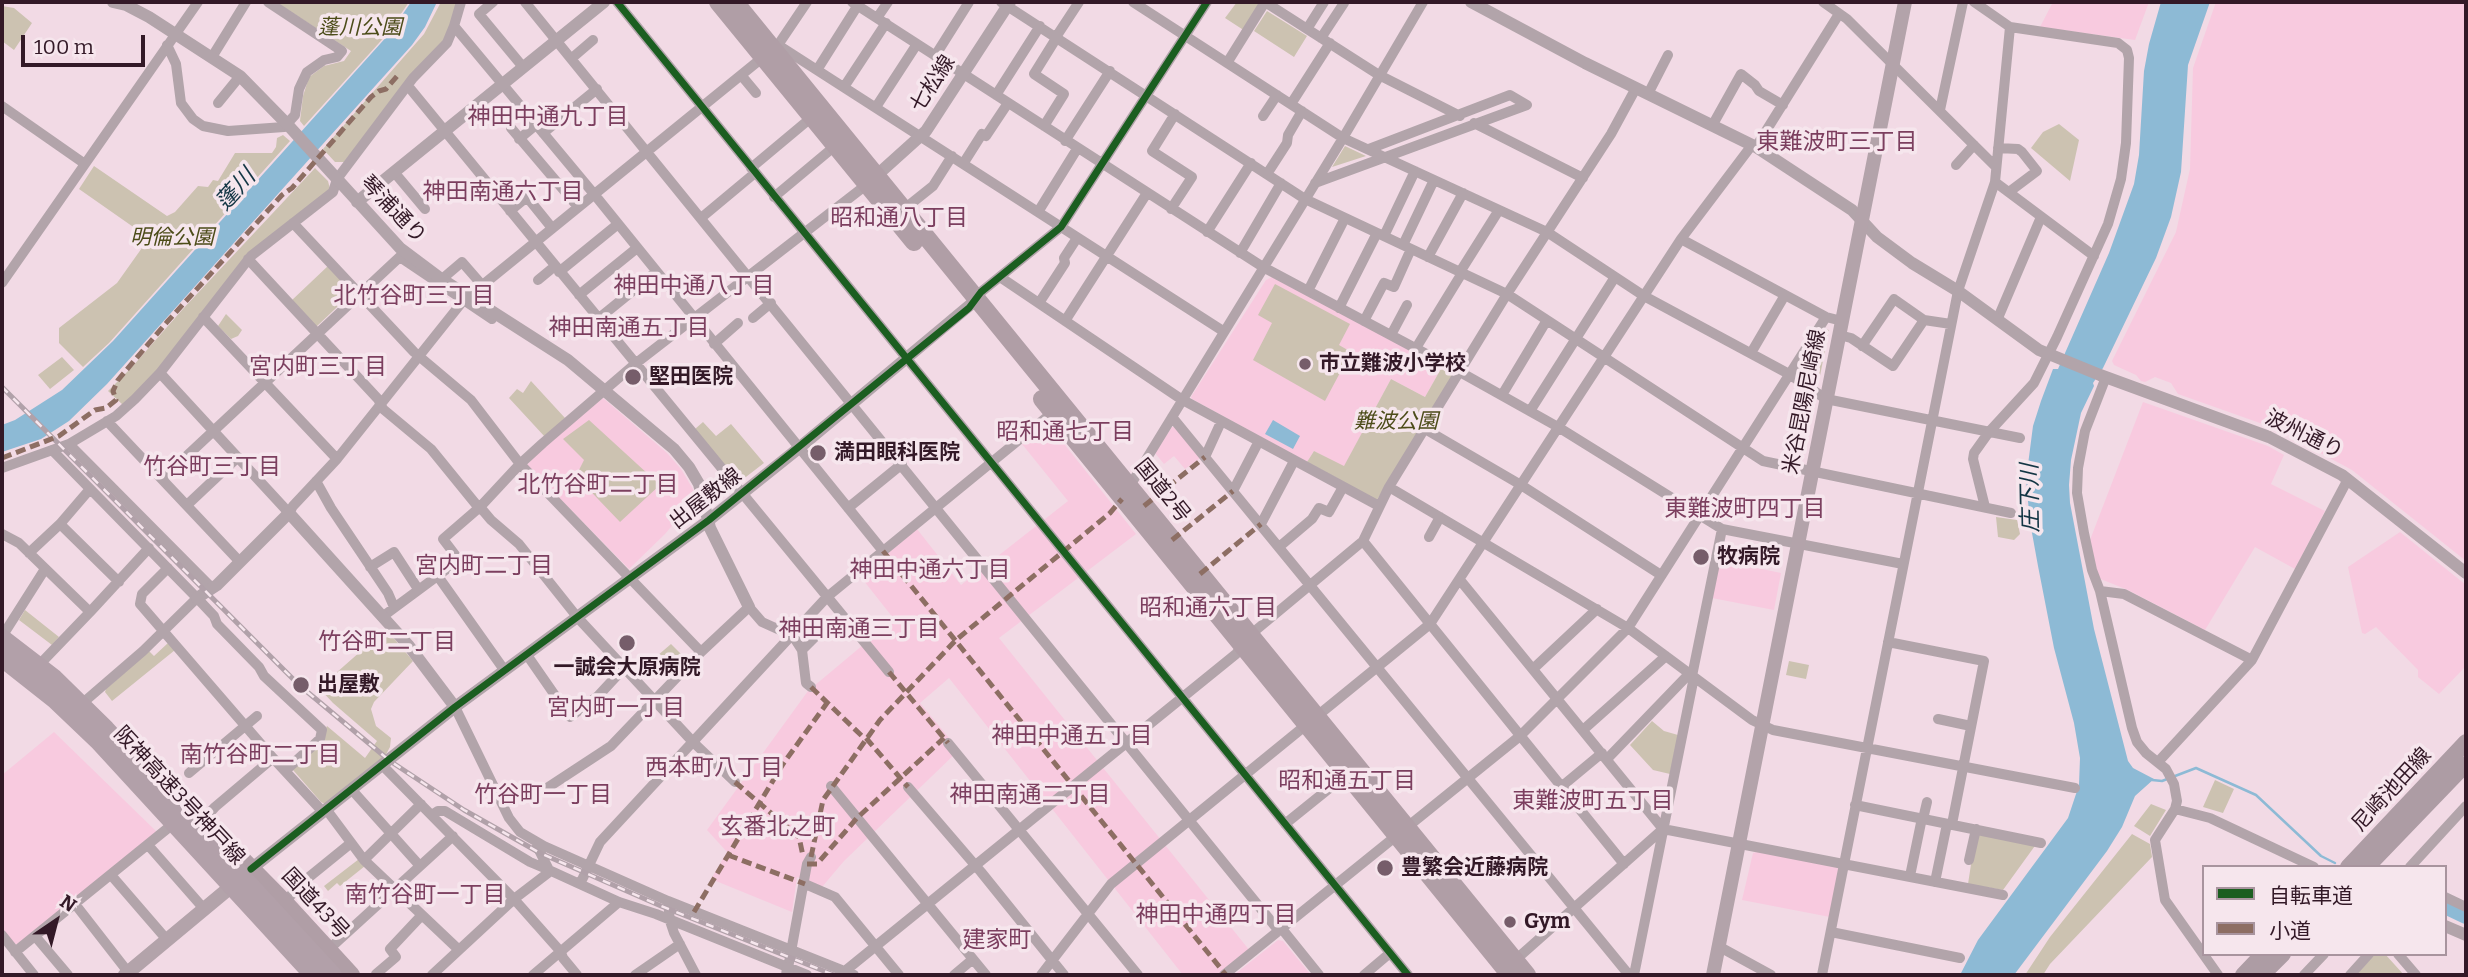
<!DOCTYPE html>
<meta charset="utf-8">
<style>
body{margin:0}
#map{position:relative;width:2468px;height:977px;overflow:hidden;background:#f2dae5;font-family:Bitter,"Noto Sans JP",serif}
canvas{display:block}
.frame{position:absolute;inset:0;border:4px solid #331927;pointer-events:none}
.legend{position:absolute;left:2202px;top:865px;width:245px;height:91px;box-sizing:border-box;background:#f6e6ed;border:2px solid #a8949e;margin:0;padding:9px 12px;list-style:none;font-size:21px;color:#331927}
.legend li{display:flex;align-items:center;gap:14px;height:35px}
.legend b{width:35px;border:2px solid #a8949e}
.north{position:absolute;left:21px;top:886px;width:70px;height:70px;-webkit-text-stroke:5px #f6e6ed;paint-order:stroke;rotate:35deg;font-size:19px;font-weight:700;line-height:28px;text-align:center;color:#331927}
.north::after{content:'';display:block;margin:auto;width:24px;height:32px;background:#331927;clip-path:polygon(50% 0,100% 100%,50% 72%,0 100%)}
.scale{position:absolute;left:21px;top:35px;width:124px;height:32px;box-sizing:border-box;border:4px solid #331927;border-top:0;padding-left:9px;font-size:21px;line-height:24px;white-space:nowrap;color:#331927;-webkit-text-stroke:5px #f6e6ed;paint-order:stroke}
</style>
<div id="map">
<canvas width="2468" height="977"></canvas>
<div class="frame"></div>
<ul class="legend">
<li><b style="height:9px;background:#1b5e20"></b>自転車道</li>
<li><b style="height:9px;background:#8d6e63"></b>小道</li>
</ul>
<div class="north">N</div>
<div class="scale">100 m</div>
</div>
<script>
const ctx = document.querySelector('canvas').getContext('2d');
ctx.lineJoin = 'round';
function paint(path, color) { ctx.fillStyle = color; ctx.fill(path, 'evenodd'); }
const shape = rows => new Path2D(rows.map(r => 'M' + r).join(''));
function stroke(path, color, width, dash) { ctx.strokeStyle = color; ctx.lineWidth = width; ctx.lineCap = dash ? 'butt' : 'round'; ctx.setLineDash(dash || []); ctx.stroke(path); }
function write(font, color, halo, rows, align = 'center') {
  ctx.font = font + ' Bitter,"Noto Sans JP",serif'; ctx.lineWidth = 7; ctx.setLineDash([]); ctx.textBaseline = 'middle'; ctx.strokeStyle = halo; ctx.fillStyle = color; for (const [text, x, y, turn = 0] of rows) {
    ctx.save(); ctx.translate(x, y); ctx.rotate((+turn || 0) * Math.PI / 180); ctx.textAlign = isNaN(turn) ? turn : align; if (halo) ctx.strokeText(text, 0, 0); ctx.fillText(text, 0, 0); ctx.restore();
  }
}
paint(shape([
 [2053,2,2149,2,2135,40,2040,27],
 [2216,2,2466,2,2466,561,2352,470,2274,428,2178,394,2171,383,2155,377,2145,382,2141,381,2136,375,2114,365,2112,361,2176,232,2190,169,2193,68],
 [1272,277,1442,367,1425,397,1391,379,1344,467,1314,451,1307,462,1192,399,1191,397,1266,280],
 [603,398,667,453,681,469,697,496,665,534,629,569,527,465,543,447],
 [2143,402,2268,446,2284,455,2271,484,2325,511,2295,569,2255,547,2205,630,2128,590,2098,578,2090,540],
 [1046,425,1049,425,1136,534,999,638,1250,951,1221,975,1183,975,949,678,920,703,959,750,844,861,822,887,797,877,792,912,711,879,727,852,707,830,808,691,894,619,860,576,917,529,961,585,1068,501,1022,444],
 [1172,427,1177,427,1200,458,1185,469,1174,456,1164,464,1155,453],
 [2400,532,2466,585,2466,666,2439,694,2418,677,2418,670,2376,627,2365,634,2362,633,2348,567],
 [1719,560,1781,573,1774,610,1712,598],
 [54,732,158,833,18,945,14,943,2,929,2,775],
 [1761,851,1836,866,1839,870,1830,917,1742,900,1753,853],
 [1278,940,1283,941,1311,975,1234,975]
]), '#f8cadf');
paint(shape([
 [276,2,409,2,388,33,304,126,300,121,303,96,309,77,324,66,344,61,351,51],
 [441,2,457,2,448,35,344,162,335,162,323,149,424,34],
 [1237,2,1255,2,1261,5,1245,31,1225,18],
 [2,6,14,8,32,23,14,50,2,41],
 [1267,11,1307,36,1294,57,1254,31],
 [2059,124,2079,140,2070,181,2031,148,2043,132],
 [283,135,290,141,109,343,83,367,59,343,59,328,117,283,149,238,79,189,94,166,167,216,175,212,198,186,208,187,213,180,218,181,235,153,272,153,276,147,277,138],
 [1345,146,1366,156,1332,167],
 [315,168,328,181,330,189,249,253,158,371,123,405,108,391,132,367,182,310],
 [329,265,353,292,316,327,291,301],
 [1275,284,1350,324,1339,345,1351,352,1325,401,1253,360,1272,323,1258,315],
 [226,314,242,330,238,336,231,339,218,326],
 [1825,329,1829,330,1818,386,1816,387,1799,375,1798,369],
 [62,357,74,370,50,389,38,375],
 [1442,367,1453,376,1377,500,1307,462,1314,451,1344,466,1391,379,1425,397],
 [531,381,565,418,545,437,509,398,517,389,523,393],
 [589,420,660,485,620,522,576,476,584,460,563,439],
 [703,422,716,436,731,424,764,463,742,480,737,480,695,429],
 [1996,517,2017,520,2020,534,2014,540,1998,537],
 [25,610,59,637,52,645,19,620],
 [386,629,413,661,374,702,371,709,376,726,391,738,390,747,384,758,325,804,321,802,293,770,324,732,327,726,365,758,377,741,333,703,319,688],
 [168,643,175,650,112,701,105,692,106,689,149,651,154,656],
 [671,644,688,661,674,674,657,656],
 [1789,661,1809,665,1806,679,1786,675],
 [1652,721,1664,731,1678,735,1670,774,1653,770,1630,745],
 [2215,780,2234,789,2223,813,2203,807],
 [2151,804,2166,810,2150,836,2134,826],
 [1976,832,2037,843,2003,890,1968,884],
 [2132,834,2150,844,2152,857,2050,964,2043,975,2025,975,2050,937],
 [359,859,365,866,340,886,337,883,328,891,324,886],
 [2375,954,2385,954,2404,975,2356,975]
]), '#ccc2b1');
paint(shape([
 [411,2,437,2,425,27,412,45,107,384,69,421,41,439,2,452,2,425,15,420,62,390,113,341,389,34],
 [2161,2,2210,2,2188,65,2181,172,2171,217,2156,258,2103,368,2093,383,2094,386,2081,413,2071,460,2069,485,2070,503,2094,629,2128,761,2133,768,2154,779,2135,796,2122,827,2107,851,2014,975,1960,975,1978,940,2068,818,2079,785,2080,758,2074,723,2054,648,2038,566,2030,522,2026,480,2033,426,2041,401,2053,369,2058,369,2109,253,2134,184,2139,155,2144,71,2149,44],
 [1273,420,1300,436,1293,449,1265,434]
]), '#8dbad5');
stroke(shape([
 [2152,780,2162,781,2196,768,2256,795,2321,856,2335,863]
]), '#8dbad5', 2.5);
stroke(shape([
 [2445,906,2466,916]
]), '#8dbad5', 16);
stroke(shape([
 [493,2,479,14,523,67],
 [525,2,1279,931],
 [617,2,1408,975],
 [852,2,1263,267,1460,372,1558,427,1722,529,1903,564],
 [1001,2,1305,199,1507,294,1763,461,2011,513],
 [1133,2,1343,138,1547,232,1644,296,1789,374,1826,399,2020,438],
 [1265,2,1379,75,1460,116],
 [1823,2,1847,19,1996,167],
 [1974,2,2010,27,2118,43,2127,50,2129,58,2126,143,2121,179,2108,224,2057,337,2034,383,1989,432,1974,453,1973,459,1985,507],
 [877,18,888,2],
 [454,26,594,194,883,551],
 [1307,29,1324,2],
 [1056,37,1079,2],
 [1321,38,1344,3],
 [167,45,176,64,181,103,193,119,203,126,228,131,284,127,295,115,299,89,307,72,324,60,337,57,342,51,268,2],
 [778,45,1223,331],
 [935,56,969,2],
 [212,57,246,2],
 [572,58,593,40],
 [1227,63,1265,2],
 [817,70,858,5],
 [741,75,756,93],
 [408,86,889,672],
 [844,87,886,23],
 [1648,94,1668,55],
 [996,95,1040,26],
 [218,103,240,76],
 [1291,104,1330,43],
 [2,106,85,164],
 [876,107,917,44],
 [1940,110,1963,2],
 [1263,116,1277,95],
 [1474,123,1583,178],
 [1044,126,1064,94,1034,74,1057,37],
 [1712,126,1741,74,1755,85,1759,91,1783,105],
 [511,128,578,207],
 [543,133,597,89],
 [519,139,536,125],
 [1065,141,1110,71],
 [1756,147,1839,14],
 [1998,148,2018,149,2022,152,2037,171,2009,192],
 [963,164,982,134,986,136,1008,103],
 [1956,165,1974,145],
 [751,168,812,117],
 [394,172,425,209],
 [1267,174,1287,143,1288,135,1302,111],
 [1995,182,2094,256],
 [1315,183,1527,105,1510,95,1369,149],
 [774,197,835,146],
 [1171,209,1192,177,1152,151,1175,114],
 [903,210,933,186,952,156],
 [510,211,527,197,552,228],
 [1038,212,1077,149],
 [701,218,755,173],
 [293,223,414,352,471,400,520,464,701,652],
 [1207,232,1251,163],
 [1384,236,1415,171],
 [1681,239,1826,317,1842,321],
 [1403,245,1434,180],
 [1240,253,1281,183],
 [400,257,492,319],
 [1428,257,1463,193],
 [248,259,378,399,383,409,431,449,479,508],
 [559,272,618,224],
 [1460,272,1499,210],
 [1000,277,1181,399,1379,506],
 [442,279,462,262,482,285],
 [538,280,555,266],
 [2,283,198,2],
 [1308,291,1345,218],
 [579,295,637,248],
 [976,300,981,292,1061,227,1207,2],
 [1039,303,1065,263,1064,258,1077,238],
 [1339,308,1377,233],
 [203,317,337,459],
 [753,318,771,303],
 [1998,318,2041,217],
 [598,319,656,272],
 [1065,321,1147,193],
 [1364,321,1384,283,1394,287,1411,249],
 [1391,335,1407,305],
 [1839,335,1851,338,1893,366,1924,320,1951,324],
 [714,344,738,323],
 [1862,346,1894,299,1924,320],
 [1416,348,1462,273],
 [1751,353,1785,295],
 [160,373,289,513,293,506,337,459,463,301,778,45,807,2],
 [2106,377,2085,431,2078,468,2077,493,2084,533,2092,570,2100,591,2132,728,2137,742,2146,753,2166,769,2174,784,2177,801,2175,809,2155,840,2165,900,2218,975],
 [1502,395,1547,320],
 [1530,411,1615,277],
 [1172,417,1629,975],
 [107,421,240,562],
 [1425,429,1521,485,1661,575],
 [69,444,212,588],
 [52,450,197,598,214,616,217,624,259,667,264,676,322,730,320,739,285,771],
 [1205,457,1221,422],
 [2,468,69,444,116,416,135,399,160,373,251,256,333,192,337,179,413,78,447,43,454,26,461,2],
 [162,479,405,252],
 [316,481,331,508,388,593,394,607],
 [1389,487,1628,628,1752,720,1773,730,2075,788],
 [1128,489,1343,138,1423,2],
 [1233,491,1259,441],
 [187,505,238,457],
 [480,507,491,520,519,544,578,618,693,742,735,782],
 [848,508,902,464],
 [60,524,119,582],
 [1261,524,1294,461],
 [2,534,19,543,90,612,41,663],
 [1429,537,1440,517],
 [1363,541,1624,864],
 [1279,547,1312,519,1319,508,1329,512,1343,487],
 [29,553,60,524,90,489],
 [370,567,394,552,418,589],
 [168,568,142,594,140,604,273,758,323,812],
 [437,575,505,671],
 [1460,580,1663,829],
 [2100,591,2124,594,2252,660],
 [90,612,149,548],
 [382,617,459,560,443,539,480,507,520,464,543,443,635,364,870,182],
 [3,635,45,569],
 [793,636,802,650,806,683,811,687],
 [1888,642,1984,661,1952,824],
 [802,650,816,636],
 [527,655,570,717,598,696,624,668],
 [1533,669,1597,609],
 [1692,676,1722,529],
 [85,701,143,651,197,598],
 [455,707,509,818,520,832,544,846,668,901,854,975],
 [1938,719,1971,726],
 [1583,730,1666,656],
 [948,743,1138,975],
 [1607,759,1689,674],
 [2158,762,2252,660,2348,479],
 [382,765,514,899,561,952,563,958,577,975],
 [189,773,257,716],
 [831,786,986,975],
 [908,787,981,872,1064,975],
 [1561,787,1602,753],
 [352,790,420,866],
 [544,790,611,746,701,652,749,607,762,622,793,636],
 [1855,805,2041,843],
 [326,809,364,860,459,950],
 [2175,809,2210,818,2314,867],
 [432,815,438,811,445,811,530,862,549,870,619,902,656,914,807,975],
 [204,819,215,807,273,758],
 [1923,819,1927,802],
 [1285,824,1347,774],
 [148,845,205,910],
 [364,860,421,804],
 [1969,860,1976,829],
 [2410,867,2466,806],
 [111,875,168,941],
 [1910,876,1922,818],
 [1935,882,1947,824],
 [580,884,600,842,827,597,1053,412],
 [805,884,835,897,899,975],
 [2445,897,2466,907],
 [668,901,670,921,674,933,696,975],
 [285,903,298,886,351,843],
 [75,904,128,972],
 [1282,929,1319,975],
 [1831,932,1960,958],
 [2,935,34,975],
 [35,936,68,975],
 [1718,946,1771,975],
 [328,950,453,836],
 [15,952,173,824],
 [2398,954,2416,975],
 [1514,965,1521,955,1663,829,2003,895],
 [788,968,807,864,811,857],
 [376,974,396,957,390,949,421,916],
 [432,975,514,899,548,873,549,870,537,846,538,843],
 [533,975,619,902],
 [635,975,680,944],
 [843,975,845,971,1236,654,1250,635,1363,541,1389,487,1507,294,1611,134,1636,88],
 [954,975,973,959],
 [1041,975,1111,884,1430,624,1681,239,1752,145],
 [1224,975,1520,736,1628,628,1826,317],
 [1364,975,1390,953],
 [1634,975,1694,677],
 [1822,975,1958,291,1995,182,2010,27],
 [2304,975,2324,954],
 [2350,975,2369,954]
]), '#b2a4aa', 10);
stroke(shape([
 [113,2,126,5,149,17,240,76,287,124,400,248,440,278,568,360,674,449,689,467,699,484,710,528,749,607],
 [1471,2,1585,63,1756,147,1852,210,1877,237,1912,263,1958,291,2039,350,2100,375,2269,437,2342,475,2466,573],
 [876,176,926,131,1010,2],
 [357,202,604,2],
 [197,598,217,585,289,513,409,646,455,707],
 [251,869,455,707,709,520,799,448,976,300],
 [2445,926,2466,935],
 [787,975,788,968]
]), '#b2a4aa', 12);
stroke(shape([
 [125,975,239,880],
 [1713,975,1905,2]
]), '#b3a3aa', 14);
stroke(shape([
 [2348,867,2466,742],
 [2367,867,2466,764],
 [2243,975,2263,954],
 [2262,975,2283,954]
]), '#ad9ca4', 16);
stroke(shape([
 [718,2,914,242],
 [735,2,1527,975],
 [1042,399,1510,975],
 [153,769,285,903,351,975]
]), '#b09ea6', 18);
const rail = shape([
 [2,387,299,685,390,761,464,810,540,853,661,906,834,975]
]);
stroke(rail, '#b1a1a9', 5);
stroke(rail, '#f6e6ed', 2.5, [8]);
stroke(shape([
 [2,638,54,678,106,729,333,975],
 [2,658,55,700,98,741,313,975]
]), '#b2a0a9', 18);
stroke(shape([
 [2,458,59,436,95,410,106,408,116,400,113,391,118,380,167,322,282,195,292,188,371,97,379,91,386,89,398,75],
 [1144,506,1205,457],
 [1172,540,1233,491],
 [883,551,1226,975],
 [1200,574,1261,524],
 [889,672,948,743],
 [811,687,865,739],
 [866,738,908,787],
 [735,782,799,837,803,856],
 [728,855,805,884],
 [811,857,823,800,880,720,956,640,1110,513,1122,499],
 [807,864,817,864,857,818,944,738],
 [694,912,783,764,827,703]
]), '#8d6e63', 5, [10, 5]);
stroke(shape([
 [617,2,1408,975],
 [251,869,455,707,709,520,969,308,981,292,1061,227,1207,2]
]), '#1b5e20', 7);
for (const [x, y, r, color] of [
 [1305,364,7,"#765d6a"],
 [633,377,9,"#765d6a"],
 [818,453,9,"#765d6a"],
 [1701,557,9,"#765d6a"],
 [627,643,9,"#765d6a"],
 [301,685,9,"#765d6a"],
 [1385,868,9,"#765d6a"],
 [1510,922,7,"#765d6a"]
]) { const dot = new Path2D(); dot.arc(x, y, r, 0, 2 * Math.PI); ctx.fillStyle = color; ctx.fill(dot); stroke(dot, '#f6e6ed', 2.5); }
write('italic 21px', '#4c4c19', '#f6e6ed', [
 ["蓬川公園",360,28],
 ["明倫公園",172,238],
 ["難波公園",1396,422]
]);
write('21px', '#331927', '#f6e6ed', [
 ["七松線",933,84,-57],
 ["琴浦通り",393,210,46],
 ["米谷昆陽尼崎線",1805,402,-79],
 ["波州通り",2304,435,26],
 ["国道2号",1162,491,51],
 ["出屋敷線",706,499,-38],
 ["尼崎池田線",2392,790,-47],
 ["阪神高速3号神戸線",179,796,47],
 ["国道43号",315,904,47]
]);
write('bold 21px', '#331927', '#f6e6ed', [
 ["市立難波小学校",1319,364],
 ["堅田医院",649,377],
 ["満田眼科医院",834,453],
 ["牧病院",1717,557],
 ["一誠会大原病院",627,668,"center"],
 ["出屋敷",317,685],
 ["豊繁会近藤病院",1401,868],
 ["Gym",1524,922]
], 'left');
write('23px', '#7c3f5f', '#f6e6ed', [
 ["神田中通九丁目",548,118],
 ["東難波町三丁目",1837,143],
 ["神田南通六丁目",503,193],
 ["昭和通八丁目",899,219],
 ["神田中通八丁目",694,287],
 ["北竹谷町三丁目",414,297],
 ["神田南通五丁目",629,329],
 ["宮内町三丁目",318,368],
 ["昭和通七丁目",1065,433],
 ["竹谷町三丁目",212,468],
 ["北竹谷町二丁目",598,486],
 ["東難波町四丁目",1745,510],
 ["宮内町二丁目",484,567],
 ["神田中通六丁目",930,571],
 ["昭和通六丁目",1208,609],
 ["神田南通三丁目",859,630],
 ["竹谷町二丁目",387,643],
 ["宮内町一丁目",616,709],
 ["神田中通五丁目",1072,737],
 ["南竹谷町二丁目",260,756],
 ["西本町八丁目",714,769],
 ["昭和通五丁目",1347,782],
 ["竹谷町一丁目",543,796],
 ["神田南通二丁目",1030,796],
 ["東難波町五丁目",1593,802],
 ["玄番北之町",778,828],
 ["南竹谷町一丁目",425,896],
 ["神田中通四丁目",1216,916],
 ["建家町",997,941]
]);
write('italic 23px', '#133644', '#f6e6ed', [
 ["蓬川",236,190,-48],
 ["庄下川",2031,498,-91]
]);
</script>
